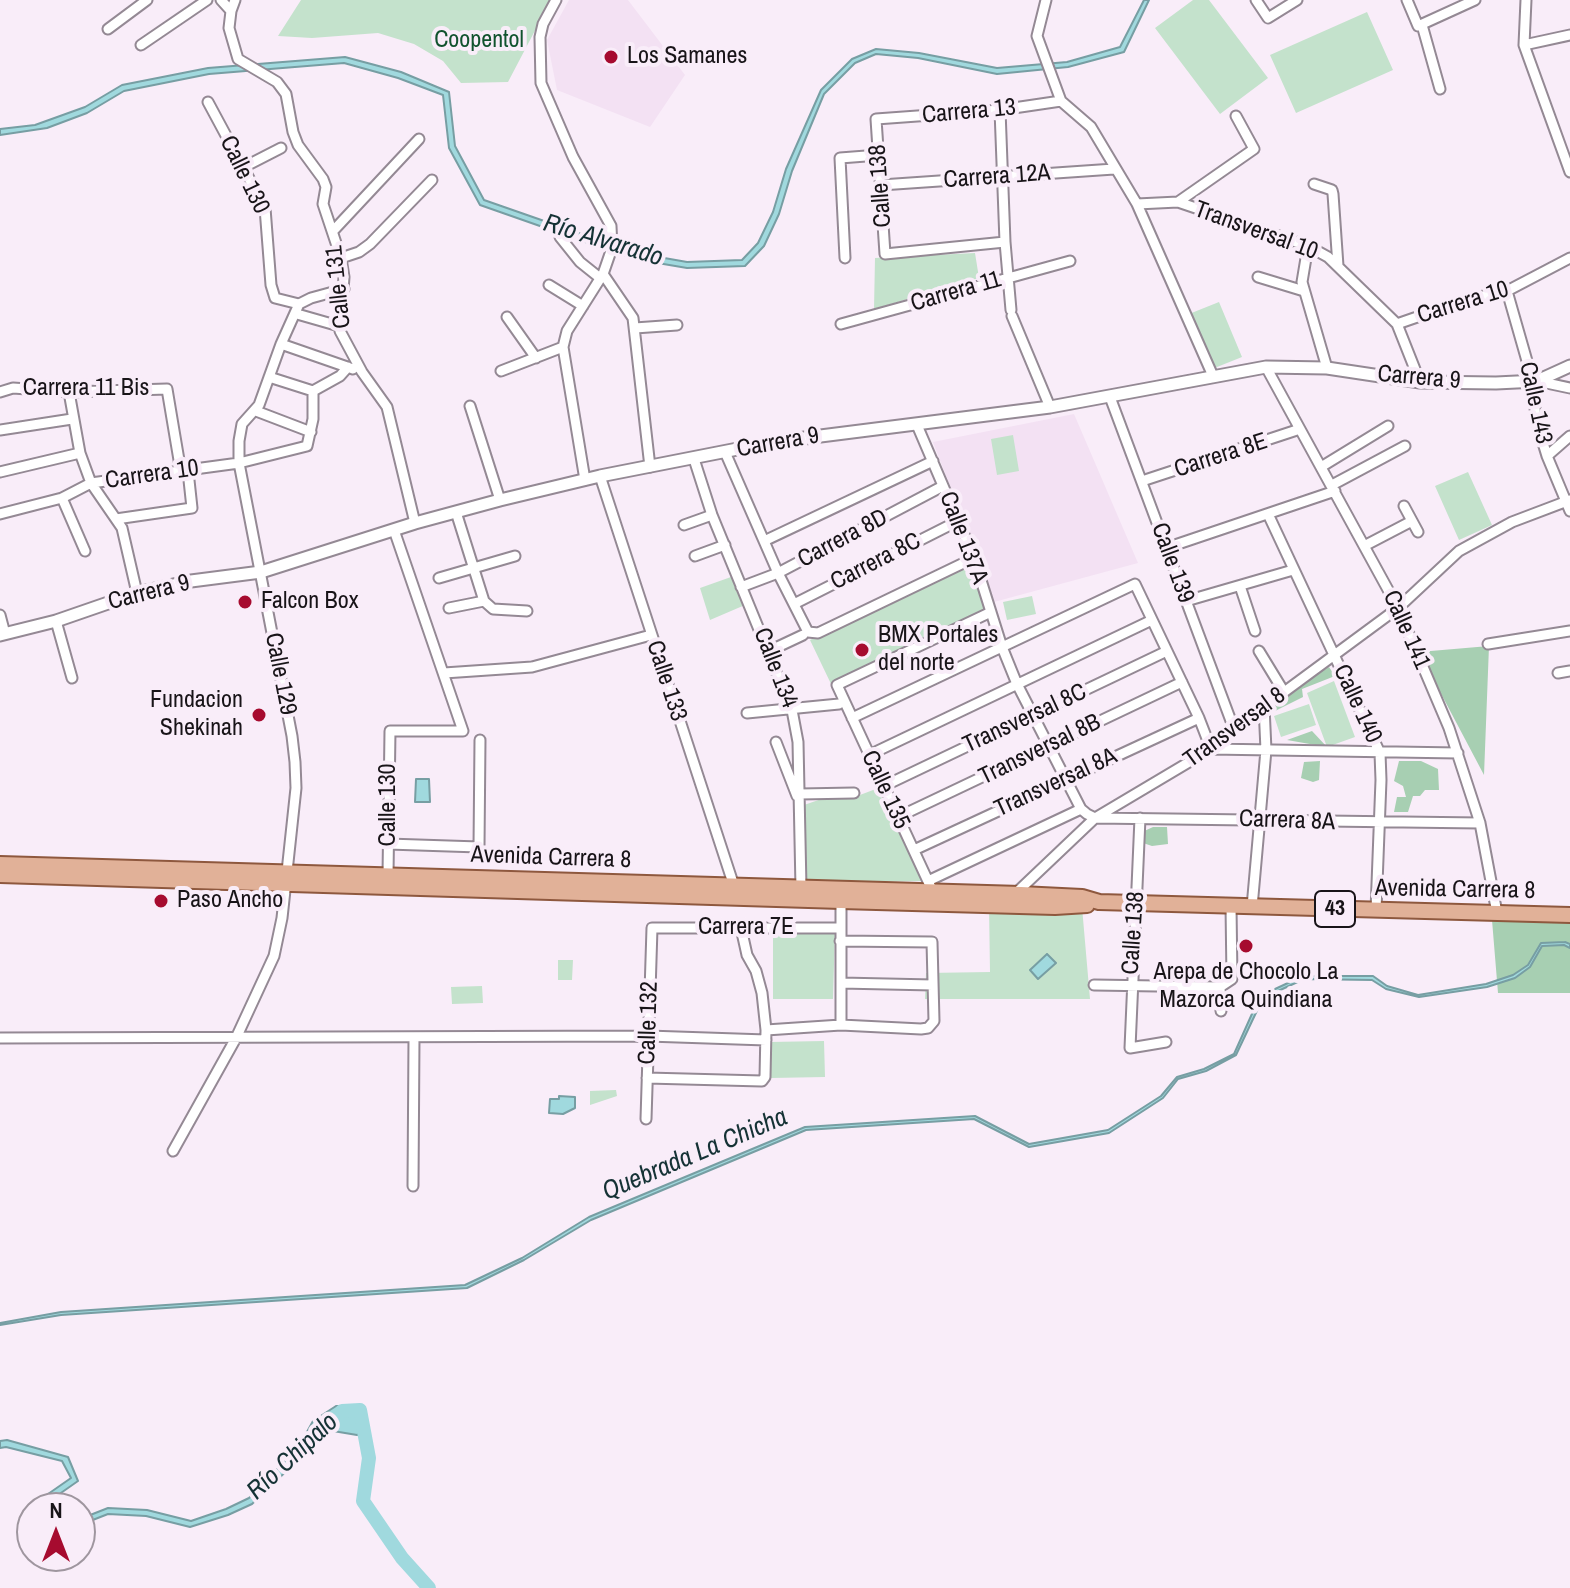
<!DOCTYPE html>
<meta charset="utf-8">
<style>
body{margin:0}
#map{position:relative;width:1570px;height:1588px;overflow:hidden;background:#f9edf9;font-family:"Archivo Narrow",sans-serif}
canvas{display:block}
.north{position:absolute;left:16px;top:1492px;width:80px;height:80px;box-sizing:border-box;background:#f9edf9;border:2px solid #9f969f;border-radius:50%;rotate:0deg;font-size:22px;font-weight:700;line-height:32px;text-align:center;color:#181418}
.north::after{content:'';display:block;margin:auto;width:28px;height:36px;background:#a60b2f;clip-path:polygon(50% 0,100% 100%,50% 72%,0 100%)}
</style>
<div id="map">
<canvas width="1570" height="1588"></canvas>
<div class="north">N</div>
</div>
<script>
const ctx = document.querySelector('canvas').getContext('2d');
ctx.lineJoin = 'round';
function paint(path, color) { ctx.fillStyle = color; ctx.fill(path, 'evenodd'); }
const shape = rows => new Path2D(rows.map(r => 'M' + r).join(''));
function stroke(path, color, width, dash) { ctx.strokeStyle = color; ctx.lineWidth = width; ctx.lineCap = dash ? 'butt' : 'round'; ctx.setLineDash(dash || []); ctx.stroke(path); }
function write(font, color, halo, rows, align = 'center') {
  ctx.font = font + ' "Archivo Narrow",sans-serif'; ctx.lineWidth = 8; ctx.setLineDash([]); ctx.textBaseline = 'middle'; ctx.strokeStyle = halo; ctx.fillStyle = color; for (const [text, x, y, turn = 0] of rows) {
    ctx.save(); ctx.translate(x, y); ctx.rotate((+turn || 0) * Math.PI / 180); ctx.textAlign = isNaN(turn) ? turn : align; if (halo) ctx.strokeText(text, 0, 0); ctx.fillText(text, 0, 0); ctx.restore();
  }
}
paint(shape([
 [569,0,628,0,685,75,650,127,557,90,547,40],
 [1074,414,1138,563,994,602,933,442]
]), '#f3e1f3');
paint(shape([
 [301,0,551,0,508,82,461,83,443,61,414,44,378,33,312,38,278,36],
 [1193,0,1209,0,1268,78,1220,114,1155,28],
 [1367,12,1393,70,1296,113,1270,55],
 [975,253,979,278,874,309,875,258],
 [1219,302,1242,357,1212,369,1189,314],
 [1013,435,1019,471,997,475,991,439],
 [1468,472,1492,525,1459,540,1435,486],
 [974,560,984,596,983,613,832,686,810,640],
 [731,577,745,605,710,620,700,588],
 [1032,596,1036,614,1007,620,1003,602],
 [1334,681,1355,737,1327,747,1307,693],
 [1309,704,1316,725,1281,737,1274,716],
 [881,787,924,881,807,883,804,805,839,793,852,798],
 [989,905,1082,907,1090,999,925,999,926,973,990,972],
 [773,928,835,929,833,999,773,999],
 [558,960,573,960,572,980,558,980],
 [482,986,483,1003,452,1004,451,987],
 [824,1041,825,1077,771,1078,770,1042],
 [616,1090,617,1096,590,1105,590,1091]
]), '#c4e2cc');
paint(shape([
 [1489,646,1484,775,1419,652],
 [1329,667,1335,676,1302,689,1303,697,1275,711,1271,707,1298,685],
 [1312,731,1327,747,1287,740],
 [1320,761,1319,780,1313,782,1301,778,1304,762],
 [1399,761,1421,761,1438,769,1439,790,1425,790,1420,796,1413,796,1408,812,1394,812,1397,797,1406,797,1403,786,1394,781],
 [1153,827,1167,827,1168,844,1152,846,1140,842,1140,833],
 [1492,920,1570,923,1570,993,1498,993]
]), '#a7cfb2');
const water = shape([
 [1144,0,1149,0,1124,52,1068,67,997,74,918,58,876,54,855,63,824,94,792,171,779,214,764,246,745,266,687,268,634,259,480,205,449,148,443,95,398,78,344,63,209,74,124,91,87,113,47,128,0,135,0,129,35,125,85,107,122,85,208,68,345,57,401,72,449,92,455,146,484,200,636,253,687,262,742,260,758,243,773,212,786,169,821,90,852,59,876,49,919,53,997,68,1067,62,1120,47,1144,0],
 [416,779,429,779,430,802,415,802,416,779],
 [1565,942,1570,944,1570,948,1564,945,1542,946,1530,967,1515,978,1487,987,1419,997,1386,989,1372,980,1304,979,1263,998,1236,1055,1206,1071,1178,1079,1163,1098,1109,1133,1029,1147,974,1119,806,1130,591,1220,524,1260,467,1288,61,1315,0,1325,0,1323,61,1312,465,1285,522,1258,589,1217,805,1127,975,1116,1029,1144,1108,1130,1161,1096,1177,1077,1204,1069,1234,1054,1260,996,1303,976,1373,976,1387,986,1418,995,1486,984,1513,975,1528,965,1541,943,1565,942],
 [1047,954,1056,963,1038,979,1030,970,1047,954],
 [559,1096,575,1097,575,1108,563,1114,549,1113,550,1099,559,1099,559,1096],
 [336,1406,358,1406,368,1430,357,1435,333,1431,322,1437,252,1504,228,1515,190,1527,146,1516,108,1514,80,1525,80,1519,108,1508,147,1510,191,1521,226,1509,249,1498,298,1448,313,1421,336,1406],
 [7,1440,68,1457,78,1481,48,1502,54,1508,46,1508,38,1501,71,1478,62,1461,6,1447,0,1448,0,1441,7,1440]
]);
paint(water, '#a0d9de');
stroke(water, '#779ea3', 2);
stroke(shape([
 [342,1411,360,1410,369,1458,363,1501,402,1558,429,1588]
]), '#a0d9de', 14);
const minor = shape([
 [221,0,231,11],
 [235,0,231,11,229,28,238,59,277,82,286,94,293,132,298,145,323,179,326,187,323,204,341,258,344,277,340,331,362,372,387,407,415,523],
 [556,0,543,24,540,37,541,83,573,157,611,226,612,248,603,274,567,331,563,347,585,480],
 [1046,0,1037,36,1061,101,1091,127,1137,204,1213,376],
 [1256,0,1268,18,1297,0],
 [1407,0,1418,26,1475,0],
 [1526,0,1524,45,1570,172],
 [1422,25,1440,89],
 [108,29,147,0],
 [141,45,207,0],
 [1524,45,1570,35],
 [208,102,265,208,271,285,275,298,299,304,311,298,344,289],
 [1000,110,1005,242,1011,310],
 [242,168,281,148],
 [1314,184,1332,190,1333,194,1338,266],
 [881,185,1114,169],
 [1178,202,1254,149,1236,116],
 [1137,204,1178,202,1308,246,1328,257,1397,324,1420,382],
 [333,231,419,139],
 [560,237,580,262,600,278],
 [1005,242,885,254,876,119,1000,110,1061,101],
 [1308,246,1302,282,1327,368],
 [341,258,359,252,370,244,432,180],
 [845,258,840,158,879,155],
 [603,274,633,318,650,467],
 [1258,277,1304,291],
 [549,285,583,306],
 [1507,291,1533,382,1536,420,1547,456,1570,511],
 [297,314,339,326],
 [1012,316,1050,407],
 [507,317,536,358],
 [841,324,1070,261],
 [1397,324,1469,299,1507,291,1570,258],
 [635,328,677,325],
 [281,344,353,369],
 [1266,367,1398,608,1449,728,1480,823,1497,913],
 [501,371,563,347],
 [269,377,313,391,340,376,348,367],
 [1537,381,1570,388],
 [0,392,13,388,69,392,167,389,181,472],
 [69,392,80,453,91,483,122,528,137,593],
 [1110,397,1234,729],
 [470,406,500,500],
 [256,411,311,432],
 [917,425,974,558,1002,647,1017,684,1081,809,1087,814,1095,818,1480,823],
 [0,430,72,419],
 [725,452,778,573,808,632,818,633,974,558],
 [1547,456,1570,436],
 [694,459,712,515,792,710,798,742,801,888],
 [1321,467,1388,426],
 [0,472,80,453],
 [600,476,734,886],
 [1142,481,1300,429],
 [1332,485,1405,446],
 [62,498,85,551],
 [1404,506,1418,532],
 [456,512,484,601],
 [0,514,62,498,91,483,239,463,307,446,313,419,313,391],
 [1268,514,1380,753,1381,780,1376,910],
 [116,519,192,508,188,471],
 [684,525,712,515],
 [764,541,933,461],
 [1366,545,1412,521],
 [1166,548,1335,491],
 [695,556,725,545],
 [439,578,515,556],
 [1240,586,1255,631],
 [741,587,778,573,943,486],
 [1186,601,1293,570],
 [794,604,958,521],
 [449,608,484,601,493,609,527,611],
 [0,615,5,634],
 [56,621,72,678],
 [1488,644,1570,631],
 [769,651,803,635],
 [1259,651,1284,692],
 [444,673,532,667,651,635],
 [1558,673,1570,671],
 [747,713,839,704],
 [852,718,1135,584,1199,718,1211,749,1458,753],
 [776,742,797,796],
 [869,755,1152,620],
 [884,786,1167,651],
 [800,794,854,793],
 [898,817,1182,682],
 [1140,818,1130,1048,1166,1042],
 [388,844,479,847,480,740],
 [914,850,1199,718],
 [388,875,390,731,463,731,394,530],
 [928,881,1081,809],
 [933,892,837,685,991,612],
 [1015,894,1095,818,1211,749,1234,729,1398,608,1459,551,1512,522,1570,500],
 [841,901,841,1025],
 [1252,907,1266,750,1264,706],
 [841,983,933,985],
 [1094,985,1220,987],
 [1221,1011,1220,987,1232,979,1231,906],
 [766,1030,841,1025,921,1029,928,1028,934,1021,932,942,840,941],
 [0,1038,648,1036,766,1040],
 [647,1078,762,1081,765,1077,766,1030,762,993,756,971,747,955,741,928],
 [646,1119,652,928,840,928],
 [173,1151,236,1038,274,956,282,918,296,788,295,762,292,736,239,463,239,441,242,424,259,405,281,344,299,304],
 [413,1186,414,1038]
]);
const tertiary = shape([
 [0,635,56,621,137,593,191,581,261,572,415,523,500,500,600,476,773,442,1050,407,1266,367,1327,368,1420,382,1496,383,1537,381,1570,366]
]);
const primary = shape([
 [0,864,1021,894,1082,897,1099,902,1570,915],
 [0,875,841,901,1055,907,1087,905]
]);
stroke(minor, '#948994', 13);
stroke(tertiary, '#948994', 15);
stroke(primary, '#8e583e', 18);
stroke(minor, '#fff', 9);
stroke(tertiary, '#fff', 11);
stroke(primary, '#e1b198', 14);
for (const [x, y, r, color] of [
 [611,57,8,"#a60b2f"],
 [245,602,8,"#a60b2f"],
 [862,650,8,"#a60b2f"],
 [259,715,8,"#a60b2f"],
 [161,901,8,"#a60b2f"],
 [1246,946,8,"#a60b2f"]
]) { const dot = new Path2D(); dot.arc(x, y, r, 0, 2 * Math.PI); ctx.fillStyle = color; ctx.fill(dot); stroke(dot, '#f9edf9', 3); }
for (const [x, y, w] of [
 [1335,909,40]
]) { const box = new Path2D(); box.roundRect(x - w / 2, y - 18, w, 36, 6); ctx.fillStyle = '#f9edf9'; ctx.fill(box); stroke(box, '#181418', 2); }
write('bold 22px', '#181418', null, [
 ["43",1335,909]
]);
write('24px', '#11532e', '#f9edf9', [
 ["Coopentol",479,41]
]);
write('24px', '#181418', '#f9edf9', [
 ["Los Samanes",627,57],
 ["Falcon Box",261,602],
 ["BMX Portales",878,636],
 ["del norte",878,664],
 ["Fundacion",243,701,"right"],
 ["Shekinah",243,729,"right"],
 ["Paso Ancho",177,901],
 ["Arepa de Chocolo La",1246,973,"center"],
 ["Mazorca Quindiana",1246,1001,"center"]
], 'left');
write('24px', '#181418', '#f9edf9', [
 ["Carrera 13",969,112,-5],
 ["Calle 130",244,175,64],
 ["Carrera 12A",997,177,-4],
 ["Calle 138",881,186,-94],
 ["Transversal 10",1256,231,20],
 ["Calle 131",339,287,-96],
 ["Carrera 11",956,292,-16],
 ["Carrera 10",1463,303,-17],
 ["Carrera 9",1419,378,5],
 ["Carrera 11 Bis",86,389],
 ["Calle 143",1535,403,78],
 ["Carrera 9",778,443,-10],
 ["Carrera 8E",1221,456,-18],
 ["Carrera 10",152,475,-8],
 ["Calle 137A",963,538,69],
 ["Carrera 8D",843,539,-28],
 ["Carrera 8C",876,562,-27],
 ["Calle 139",1172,563,70],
 ["Carrera 9",149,593,-14],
 ["Calle 141",1406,630,66],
 ["Calle 134",775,668,69],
 ["Calle 129",280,674,79],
 ["Calle 133",666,681,72],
 ["Calle 140",1357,704,65],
 ["Transversal 8C",1025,719,-25],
 ["Transversal 8",1235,728,-36],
 ["Transversal 8B",1040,750,-26],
 ["Transversal 8A",1056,783,-25],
 ["Calle 135",885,790,65],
 ["Calle 130",389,805,-90],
 ["Carrera 8A",1287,821,2],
 ["Avenida Carrera 8",551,858,2],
 ["Avenida Carrera 8",1455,890,1],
 ["Carrera 7E",746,928],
 ["Calle 138",1134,933,-86],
 ["Calle 132",649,1023,-88]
]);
write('italic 26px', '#153235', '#f9edf9', [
 ["Río Alvarado",603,241,17],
 ["Quebrada La Chicha",695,1155,-23],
 ["Río Chipalo",293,1457,-43]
]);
</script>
